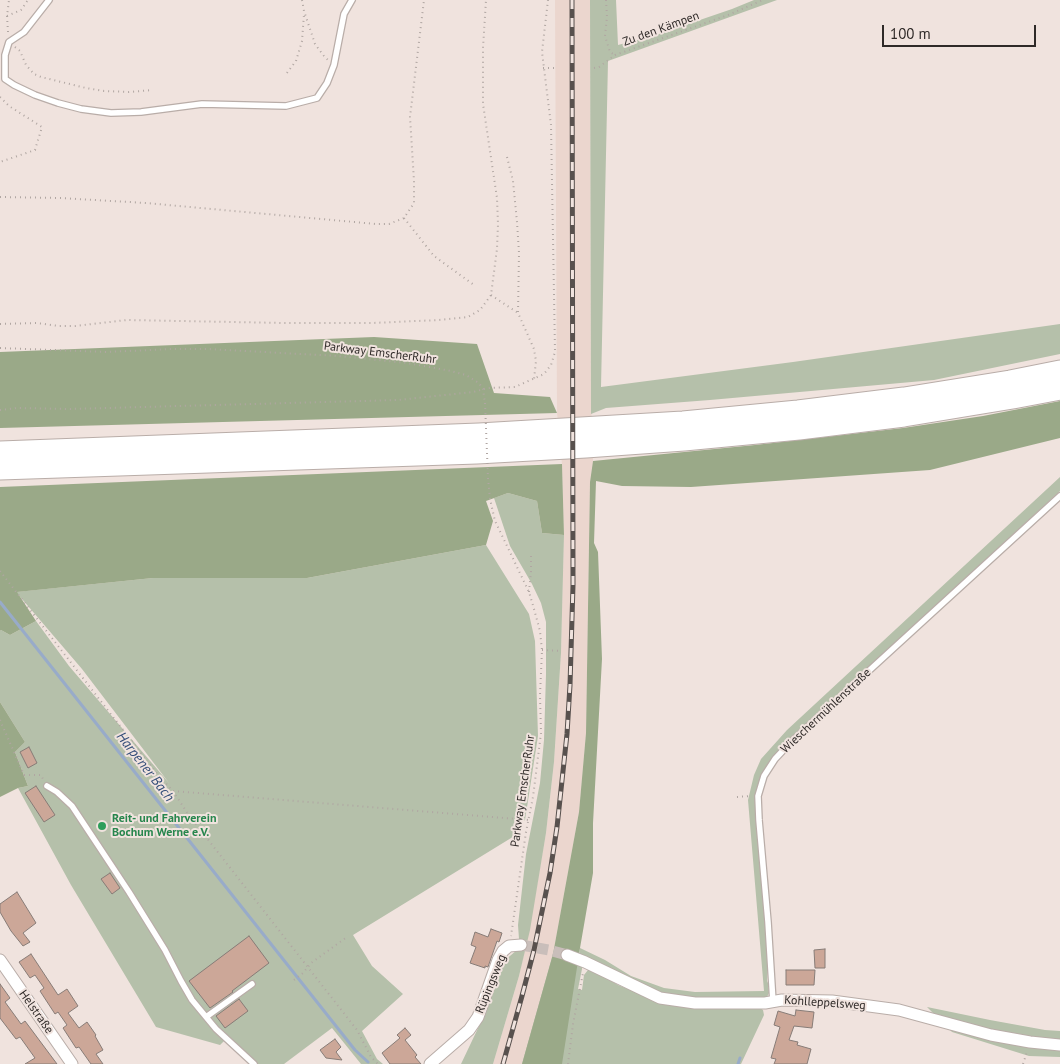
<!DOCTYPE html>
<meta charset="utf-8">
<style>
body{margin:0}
#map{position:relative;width:1060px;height:1064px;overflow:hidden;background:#f0e3de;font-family:"PT Sans",sans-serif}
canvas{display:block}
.scale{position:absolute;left:882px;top:25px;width:154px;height:22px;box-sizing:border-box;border:2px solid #2f2a28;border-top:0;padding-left:6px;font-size:15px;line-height:18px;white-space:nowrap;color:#2f2a28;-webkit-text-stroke:4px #f0e3de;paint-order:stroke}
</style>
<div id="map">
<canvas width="1060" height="1064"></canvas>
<div class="scale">100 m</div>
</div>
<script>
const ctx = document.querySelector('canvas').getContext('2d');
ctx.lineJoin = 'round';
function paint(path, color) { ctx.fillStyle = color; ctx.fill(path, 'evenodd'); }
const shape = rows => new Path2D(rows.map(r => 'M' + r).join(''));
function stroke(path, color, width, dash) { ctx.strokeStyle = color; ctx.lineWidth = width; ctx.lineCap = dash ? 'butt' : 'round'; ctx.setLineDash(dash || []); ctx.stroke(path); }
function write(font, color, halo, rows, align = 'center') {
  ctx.font = font + ' "PT Sans",sans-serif'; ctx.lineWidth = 4; ctx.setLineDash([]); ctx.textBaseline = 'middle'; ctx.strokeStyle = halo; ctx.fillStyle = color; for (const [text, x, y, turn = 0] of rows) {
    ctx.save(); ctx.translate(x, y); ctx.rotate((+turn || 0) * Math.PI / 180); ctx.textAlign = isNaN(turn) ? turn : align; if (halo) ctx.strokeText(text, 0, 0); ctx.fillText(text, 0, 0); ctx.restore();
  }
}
paint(shape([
 [555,0,590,0,591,399,593,461,590,482,586,733,579,812,553,954,528,1045,522,1064,493,1064,519,976,529,930,546,833,554,762,561,653,564,535,562,464,557,413]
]), '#ebd6ce');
paint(shape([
 [590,0,616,0,618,45,656,35,732,9,754,0,777,0,608,61,601,387,793,362,1060,324,1060,354,934,380,710,400,606,408,591,414],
 [1060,477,1060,491,812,720,785,744,772,758,761,775,755,800,765,922,768,960,767,981,768,983,769,993,767,997,762,998,701,999,675,996,657,992,579,957,580,948,605,960,631,976,664,988,695,992,764,991,748,800,754,775,761,759,787,730],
 [508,493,537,501,542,533,564,535,561,653,554,762,546,833,530,930,519,976,493,1064,461,1064,480,1024,504,961,517,950,519,939,518,925,526,854,540,783,544,740,546,674,546,622,541,603,532,584,510,546,494,498],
 [486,545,529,614,535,641,538,736,525,820,520,823,516,835,353,935,372,966,403,994,362,1031,377,1059,383,1064,361,1064,332,1028,284,1064,254,1064,226,1039,220,1045,156,1027,71,885,18,788,28,786,15,752,25,742,0,702,0,631,1,630,10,635,36,621,69,666,169,783,82,669,16,592,153,578,307,578],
 [553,954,582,964,582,969,578,989,582,990,584,975,588,970,591,970,597,972,618,985,640,994,760,1008,763,1010,764,1015,741,1064,522,1064],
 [927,1007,990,1020,1045,1030,1060,1031,1060,1057,1029,1056,952,1032]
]), '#b5c0aa');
paint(shape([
 [374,337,477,344,494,393,550,397,557,413,0,428,0,352],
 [1060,401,1060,438,930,470,691,487,622,486,596,481,594,543,598,552,602,659,593,823,593,873,580,948,562,1064,522,1064,553,954,579,812,586,733,590,482,593,461,755,445,903,428,983,416],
 [562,464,564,535,542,533,537,501,508,493,486,501,493,521,486,545,307,578,153,578,17,592,36,621,10,635,1,630,0,631,0,487],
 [0,702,25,742,15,752,28,786,18,788,0,797]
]), '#9aa988');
stroke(shape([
 [0,602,355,1050,368,1062],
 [738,1064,740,1058]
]), '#98abc9', 3);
const building = shape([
 [29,747,37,763,28,768,20,752,29,747],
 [36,786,55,815,44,822,25,793,36,786],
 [110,873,120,888,112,894,101,879,110,873],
 [17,892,36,923,23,933,30,942,23,946,11,931,0,912,0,904,17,892],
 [491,929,502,933,499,942,497,941,488,967,485,966,485,968,470,963,476,947,471,945,475,932,488,937,491,929],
 [249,936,269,963,232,991,233,992,210,1008,189,981,249,936],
 [825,949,825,968,815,968,814,950,825,949],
 [31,954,58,995,67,989,78,1006,68,1013,79,1028,87,1022,96,1035,95,1036,103,1050,96,1054,103,1064,91,1064,79,1047,76,1048,63,1028,67,1025,58,1012,55,1014,40,991,44,988,35,975,30,978,19,962,31,954],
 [786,970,815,970,814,985,786,985,786,970],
 [0,984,10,998,5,1002,21,1024,25,1021,57,1064,25,1064,35,1058,20,1037,16,1039,0,1018,0,984],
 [239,999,248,1011,225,1028,216,1016,239,999],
 [796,1010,814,1012,812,1028,794,1026,789,1040,798,1042,797,1045,811,1049,807,1064,774,1064,776,1059,771,1058,780,1027,774,1025,778,1011,795,1016,796,1010],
 [405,1028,411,1035,405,1040,417,1055,415,1057,421,1064,390,1064,382,1053,400,1038,397,1035,405,1028],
 [335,1039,341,1047,336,1052,342,1060,326,1058,320,1050,335,1039]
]);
paint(building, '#cca798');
stroke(building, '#877c77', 1);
stroke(shape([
 [521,945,549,950,567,955]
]), '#c9beba', 11, [11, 5.5]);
const service = shape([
 [49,0,24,32,9,42,5,55,5,79,14,85,35,95,58,103,81,109,111,113,141,112,202,104,286,106,317,98,327,83,334,65,344,14,352,0],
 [47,786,57,792,72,806,129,892,165,950,181,981,192,1000,216,1029,254,1064],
 [773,1002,768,922,759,820,758,796,764,776,775,759,791,742,1060,496],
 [206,1017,252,984]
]);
const minor = shape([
 [567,955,585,962,660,998,695,1003,765,1003,782,1000,832,1001,899,1010,991,1035,1030,1042,1060,1045],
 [0,960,72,1064],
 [430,1064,469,1030,478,1017,498,960,503,951,509,946,521,945]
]);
const motorway = shape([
 [0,452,479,434,683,422,798,411,904,398,1010,381,1060,371],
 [0,469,477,453,586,447,684,440,799,429,904,416,1013,398,1060,389]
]);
stroke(service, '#b9ada8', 8);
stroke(minor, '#b9ada8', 13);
stroke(motorway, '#b9ada8', 23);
stroke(shape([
 [302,0,304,11,315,44,324,56,328,60],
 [606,0,607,17,605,36,610,52,615,55],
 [7,16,21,10,28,0],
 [8,32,7,16,9,0],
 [15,47,20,51,26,65,34,74,41,77,86,88,104,91,129,92,153,90],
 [543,68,557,68],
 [594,68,599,67,615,55,728,15,763,0],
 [287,73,296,61,302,41,304,14],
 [0,97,9,106,42,127,35,150,0,162],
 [507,157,513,181,517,222,519,253,518,313,534,349,536,361,534,379],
 [0,197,60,198,146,203,376,224,389,224,404,218,414,203,414,181,410,117,424,0],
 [404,218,434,256,474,285],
 [491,295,518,313],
 [0,324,37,323,59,326,75,326,127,320,285,323,372,323,439,320,468,317,480,310,491,295,497,249,498,224,497,198,483,104,483,48,486,0],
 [0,348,106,352,172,349,208,349,338,356,407,363,451,371,466,375,474,380,479,383,483,389,485,403],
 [0,410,17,408,70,409,398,400,473,392,488,388,515,387,544,374,551,365,555,352,551,125,542,52,548,0],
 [488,478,490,499,495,521,529,592,534,609,540,631,542,650,540,695,541,733,533,797,526,832,511,936],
 [0,571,158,775,173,791,188,814,357,1030,371,1057,378,1064],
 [529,592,531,572,531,552],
 [542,650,561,651],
 [0,720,24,775,41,775,44,781],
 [173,791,529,820],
 [737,797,750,796],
 [294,980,303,973,311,963,347,937],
 [568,1064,573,1024,583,973],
 [1023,1064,1027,1052]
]), '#b0a6a2', 2, [1, 4]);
stroke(service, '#fff', 5.5);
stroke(minor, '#fff', 11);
stroke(motorway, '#fff', 21);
const rail = shape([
 [503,1064,522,996,534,950,550,873,557,827,567,734,570,685,573,585,572,0]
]);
stroke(rail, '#58514e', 5);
stroke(rail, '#f0e3de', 3, [9]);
stroke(shape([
 [485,403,488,478]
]), '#b0a6a2', 2, [1, 4]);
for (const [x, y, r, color] of [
 [102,826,5,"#2e9e5b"]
]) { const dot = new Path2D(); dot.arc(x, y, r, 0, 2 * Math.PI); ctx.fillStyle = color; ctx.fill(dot); stroke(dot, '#f0e3de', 2); }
write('12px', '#2f2a28', '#f0e3de', [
 ["Zu den Kämpen",661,29,-20],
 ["Parkway EmscherRuhr",380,353,7],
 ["Wieschermühlenstraße",826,711,-43],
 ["Parkway EmscherRuhr",523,791,-82],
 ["Rüpingsweg",491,984,-68],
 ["Kohlleppelsweg",825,1003,4],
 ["Helstraße",36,1012,55]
]);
write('bold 12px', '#27864d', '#f0e3de', [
 ["Reit- und Fahrverein",112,819],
 ["Bochum Werne e.V.",112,833]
], 'left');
write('italic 14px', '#344e79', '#f0e3de', [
 ["Harpener Bach",145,767,52]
]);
</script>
